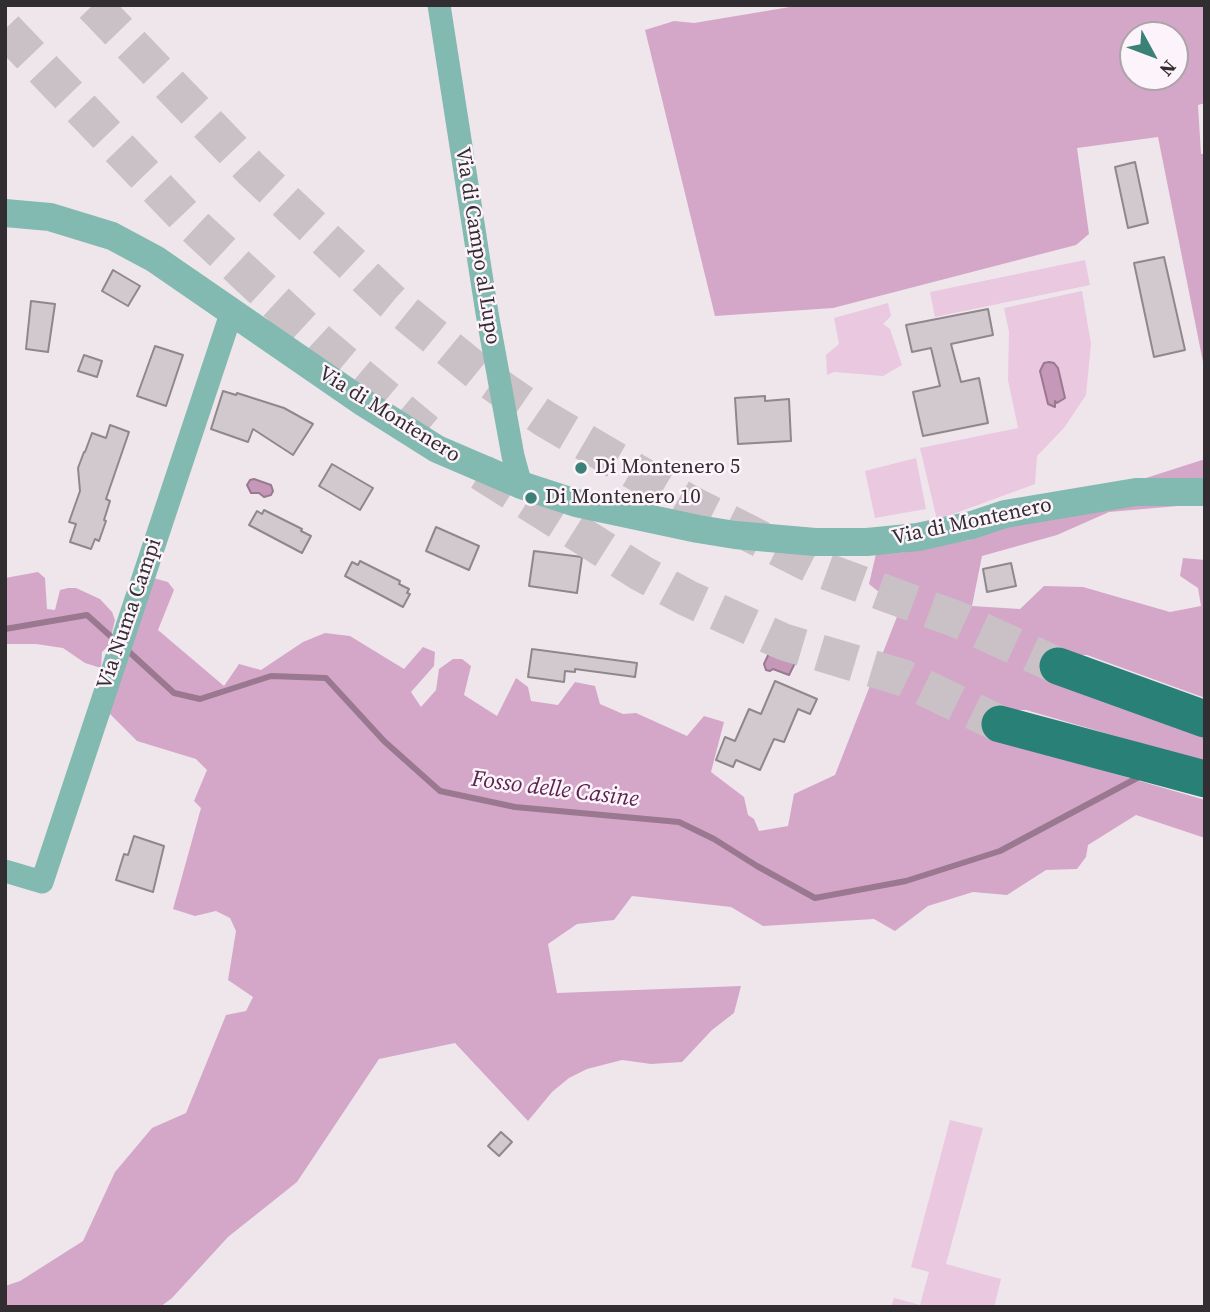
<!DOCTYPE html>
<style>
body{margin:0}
#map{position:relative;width:1210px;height:1312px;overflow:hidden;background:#efe6ec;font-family:"Source Serif 4",serif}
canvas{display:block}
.frame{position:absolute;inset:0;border:7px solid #312d30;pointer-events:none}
.north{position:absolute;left:1119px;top:21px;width:70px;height:70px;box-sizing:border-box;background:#fdf3fa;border:2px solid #aba4a9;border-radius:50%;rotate:131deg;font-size:19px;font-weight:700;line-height:28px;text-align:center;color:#312d30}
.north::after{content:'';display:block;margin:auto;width:24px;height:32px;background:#3b8178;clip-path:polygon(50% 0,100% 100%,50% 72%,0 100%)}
</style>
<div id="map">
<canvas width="1210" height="1312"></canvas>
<div class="frame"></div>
<div class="north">N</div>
</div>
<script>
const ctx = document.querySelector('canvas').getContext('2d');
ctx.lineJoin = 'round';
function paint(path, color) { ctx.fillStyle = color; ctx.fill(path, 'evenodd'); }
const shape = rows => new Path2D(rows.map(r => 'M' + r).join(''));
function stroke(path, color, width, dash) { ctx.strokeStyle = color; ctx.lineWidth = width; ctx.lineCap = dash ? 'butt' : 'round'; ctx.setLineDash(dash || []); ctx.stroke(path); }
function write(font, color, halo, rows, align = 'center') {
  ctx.font = font + ' "Source Serif 4",serif'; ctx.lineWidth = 5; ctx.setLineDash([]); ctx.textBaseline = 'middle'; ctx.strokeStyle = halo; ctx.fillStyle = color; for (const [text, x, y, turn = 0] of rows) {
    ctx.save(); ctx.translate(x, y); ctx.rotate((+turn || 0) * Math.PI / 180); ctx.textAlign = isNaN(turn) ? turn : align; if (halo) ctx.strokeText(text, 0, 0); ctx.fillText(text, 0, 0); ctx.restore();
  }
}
paint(shape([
 [1085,260,1090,285,935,317,930,292],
 [1082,291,1091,344,1086,395,1064,428,1037,456,1035,484,937,520,920,448,1018,428,1008,380,1009,332,1004,308],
 [1040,371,1063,393,1065,398,1048,403],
 [888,303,891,316,883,324,890,329,902,365,883,376,834,372,827,375,826,355,839,344,834,318],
 [916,458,926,509,875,518,865,471],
 [950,1120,983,1128,946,1264,1001,1279,994,1307,891,1307,894,1298,920,1305,929,1272,911,1267]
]), '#e9c8e0');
paint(shape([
 [802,5,1205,5,1205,103,1198,105,1201,154,1205,154,1205,372,1158,137,1077,148,1089,234,1076,245,833,308,715,316,645,30,674,21,694,23],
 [1133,35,1175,35,1175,77,1133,77],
 [1202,460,1205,460,1205,497,1178,506,1109,512,1057,535,982,556,972,606,1020,609,1044,586,1083,587,1170,612,1201,606,1198,588,1180,576,1183,558,1205,560,1205,698,1087,655,1068,655,1062,685,1205,738,1205,762,1026,710,1004,710,1009,743,1205,800,1205,838,1136,815,1088,845,1086,857,1077,869,1046,870,1007,895,973,892,928,906,895,931,874,919,763,926,731,907,632,896,614,920,577,924,548,944,557,993,741,986,734,1013,712,1030,682,1062,651,1064,622,1060,587,1069,569,1078,552,1092,528,1121,455,1043,379,1059,297,1182,228,1237,172,1298,160,1307,5,1307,5,1286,20,1281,83,1241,115,1172,152,1128,186,1113,226,1015,246,1011,253,997,228,980,236,931,230,918,216,911,195,916,173,909,201,808,194,801,207,770,196,759,137,741,107,711,153,578,168,582,174,590,158,630,224,686,239,664,261,670,303,642,325,633,350,636,404,669,423,647,435,652,434,666,411,692,421,707,436,690,439,669,453,659,462,659,471,666,464,695,497,716,516,678,528,687,531,701,558,705,575,682,595,686,600,704,623,714,636,713,687,736,704,716,724,722,711,772,744,797,748,815,754,819,759,831,788,826,794,794,835,775,900,609,869,584,876,554,900,553,970,540,1090,496],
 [38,572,45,578,47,609,55,610,60,590,68,588,76,588,100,599,112,612,115,620,109,645,102,652,101,668,85,663,63,648,36,644,5,644,5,578]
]), '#d4a7c8');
const water = shape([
 [1049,362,1054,363,1058,368,1065,398,1057,403,1055,401,1055,407,1048,404,1040,371,1044,363,1049,362],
 [254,479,271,485,273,491,271,495,264,497,259,493,251,493,247,485,250,480,254,479],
 [770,651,795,663,789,675,773,669,770,671,766,670,764,664,770,651]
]);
paint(water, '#c598b9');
stroke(water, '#997890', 2);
stroke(shape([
 [5,629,87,615,117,642],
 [126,649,174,693,200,699,271,676,326,678,384,741,440,791,515,807,679,822,714,839,757,866,815,898,906,881,1000,851,1139,777]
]), '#997890', 6);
const building = shape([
 [1135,162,1148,223,1128,228,1115,167,1135,162],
 [1164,257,1185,350,1154,357,1134,263,1164,257],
 [113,270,140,286,128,306,102,291,113,270],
 [31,301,55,304,48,352,26,349,31,301],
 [988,309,993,335,951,344,961,382,979,378,988,423,923,436,913,392,940,386,931,348,912,352,906,325,988,309],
 [155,346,183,355,166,406,137,396,155,346],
 [84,355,102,361,97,377,78,371,84,355],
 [223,391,236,395,237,393,284,408,313,424,293,455,253,429,248,442,211,429,223,391],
 [765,396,765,401,789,399,791,441,738,444,735,398,765,396],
 [110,425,129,432,106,499,110,501,104,520,106,521,99,541,95,539,91,549,70,542,76,524,69,522,80,491,78,468,84,452,85,452,92,433,106,438,110,425],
 [332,464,373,488,360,510,319,486,332,464],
 [264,510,302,529,301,531,311,536,302,553,249,525,257,511,262,514,264,510],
 [436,527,479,546,469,570,426,551,436,527],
 [534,551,582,557,577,593,529,586,534,551],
 [360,561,400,581,399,584,409,589,407,593,410,594,403,607,345,576,352,562,358,565,360,561],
 [1011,563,1016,586,987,592,983,569,1011,563],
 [532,649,637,663,635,677,575,669,575,672,565,671,564,682,528,677,532,649],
 [775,681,817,699,810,714,798,709,784,742,774,739,760,770,736,760,733,767,716,760,725,737,735,741,749,709,761,714,775,681],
 [134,836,164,846,153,892,116,880,124,854,128,855,134,836],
 [501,1132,512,1142,499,1156,488,1146,501,1132]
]);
paint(building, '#d2c9cf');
stroke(building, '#90878d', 2);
stroke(shape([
 [93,5,250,168,392,302,480,374,545,419,689,503,822,570,956,619,1058,666],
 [5,29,189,221,320,343,426,432],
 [481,472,641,573,687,598,784,642,904,678,1000,724]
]), '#c9c1c6', 37, [37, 18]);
stroke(shape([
 [439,5,487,313,513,456,521,485],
 [5,871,42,882,232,311]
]), '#82b9b0', 23);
stroke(shape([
 [5,213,50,217,112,236,155,259,364,403,437,449,521,485,576,503,698,529,735,535,815,542,867,542,918,537,972,525,1005,514,1136,492,1205,492]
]), '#82b9b0', 28);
stroke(shape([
 [1058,666,1205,719],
 [1000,724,1205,779]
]), '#298076', 37);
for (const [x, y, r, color] of [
 [581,468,7,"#3b8178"],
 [531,498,7,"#3b8178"]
]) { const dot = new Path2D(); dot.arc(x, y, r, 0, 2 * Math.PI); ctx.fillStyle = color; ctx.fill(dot); stroke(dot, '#fdf3fa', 2.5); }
write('21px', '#312d30', '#fdf3fa', [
 ["Via di Campo al Lupo",477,246,81],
 ["Via di Montenero",389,415,32],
 ["Via di Montenero",972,522,-12],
 ["Via Numa Campi",130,614,-71]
]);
write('21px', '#312d30', '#fdf3fa', [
 ["Di Montenero 5",595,468],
 ["Di Montenero 10",545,498]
], 'left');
write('italic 23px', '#5a234f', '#fdf3fa', [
 ["Fosso delle Casine",555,790,7]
]);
</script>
